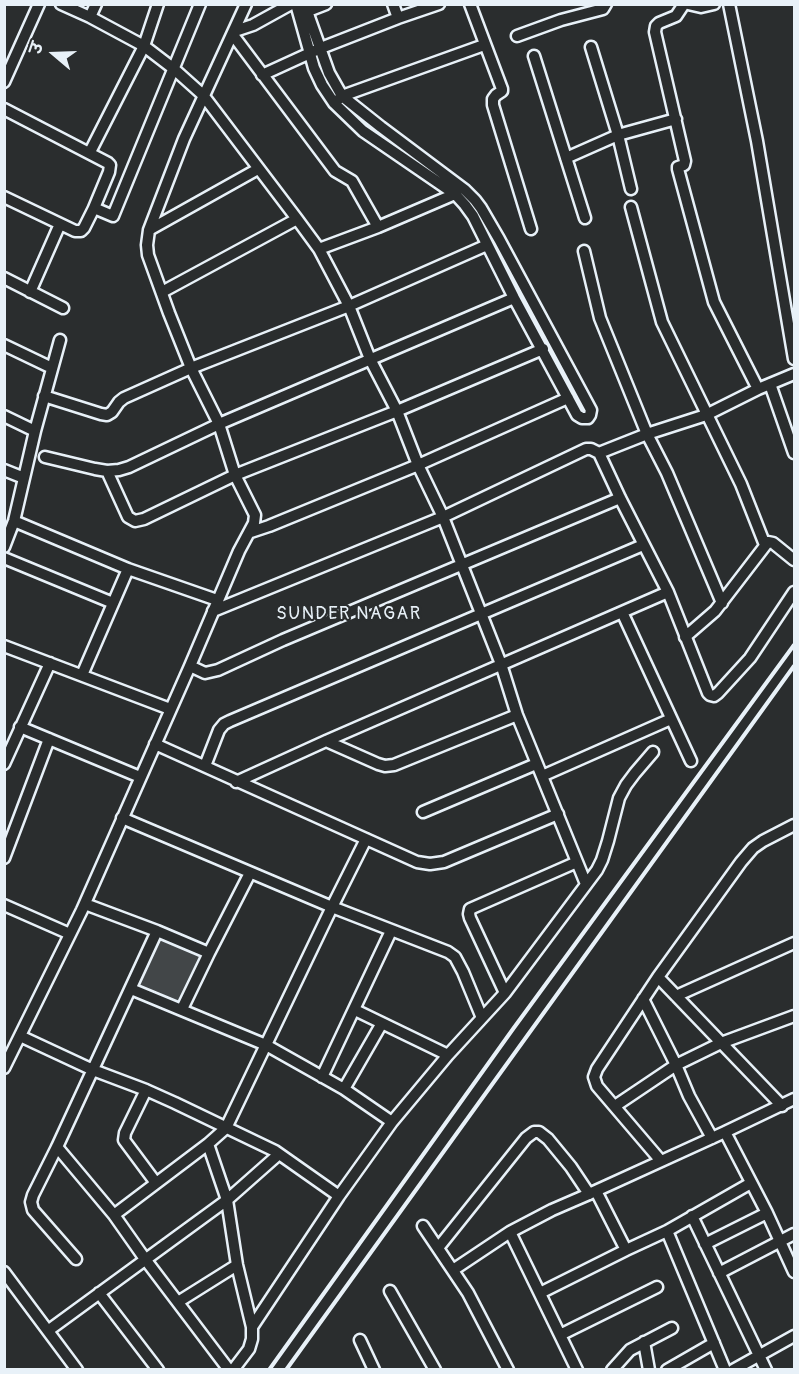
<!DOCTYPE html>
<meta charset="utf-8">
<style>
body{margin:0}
#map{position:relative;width:799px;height:1374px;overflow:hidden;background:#2a2d2e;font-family:Pangolin,"Playpen Sans Deva",sans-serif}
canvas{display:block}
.frame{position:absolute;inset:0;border:6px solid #e8f1f8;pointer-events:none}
.north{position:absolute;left:24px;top:24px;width:60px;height:60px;-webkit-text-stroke:4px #2a2d2e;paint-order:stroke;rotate:289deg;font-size:16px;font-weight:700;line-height:24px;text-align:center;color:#e8f1f8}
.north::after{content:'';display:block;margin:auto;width:21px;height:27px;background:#e8f1f8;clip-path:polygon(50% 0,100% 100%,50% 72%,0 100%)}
</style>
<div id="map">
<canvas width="799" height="1374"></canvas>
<div class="frame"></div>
<div class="north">उ</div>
</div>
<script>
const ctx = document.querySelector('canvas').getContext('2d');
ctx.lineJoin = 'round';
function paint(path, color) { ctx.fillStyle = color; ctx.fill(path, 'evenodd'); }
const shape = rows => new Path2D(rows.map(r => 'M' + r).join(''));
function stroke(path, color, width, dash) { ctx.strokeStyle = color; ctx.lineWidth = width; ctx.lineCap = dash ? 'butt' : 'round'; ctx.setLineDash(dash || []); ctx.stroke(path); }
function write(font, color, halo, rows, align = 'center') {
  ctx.font = font + ' Pangolin,sans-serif'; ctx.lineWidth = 4.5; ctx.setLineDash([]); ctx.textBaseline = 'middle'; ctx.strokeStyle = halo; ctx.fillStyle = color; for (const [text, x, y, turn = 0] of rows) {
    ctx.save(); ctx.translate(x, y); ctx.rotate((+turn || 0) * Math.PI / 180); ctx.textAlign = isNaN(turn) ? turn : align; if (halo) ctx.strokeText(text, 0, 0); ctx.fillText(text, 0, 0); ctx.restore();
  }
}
paint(shape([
 [159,935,204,954,180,1004,136,984]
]), '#424648');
const minor = shape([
 [61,4,90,17,144,46,90,152],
 [158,4,144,46,174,69,203,95,297,219,319,249,349,306,370,359,397,411,418,465,443,517,501,664,517,715,586,884],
 [296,4,314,68,322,85,334,103,363,131,455,194,465,205,473,216,514,298,577,415,582,418,588,418,590,415,591,410,499,239,481,208,475,200,465,190,381,127,342,96,329,73,309,17,306,4],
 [393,4,398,18],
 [470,4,502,89,502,91,496,95,493,99,493,105,531,229],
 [684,4,676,16,659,23,656,26,655,32,685,161,684,165,678,167,678,169,714,302,758,389],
 [688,4,701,7,714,4],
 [729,4,757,141,794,359],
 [308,11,326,4],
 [90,17,96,4],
 [235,31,253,25,291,4],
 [233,35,335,171,352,181,378,227],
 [517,36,561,20,603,9,606,4],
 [591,47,618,135,631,189],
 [534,56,585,218],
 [262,75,321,48,398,18,439,4],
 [4,82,39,4],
 [339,99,342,96,484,45],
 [4,109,108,163,110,165,109,172,94,208],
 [566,158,618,135,676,119],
 [4,197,75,231,81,231,84,228,94,208,113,216,200,4],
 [631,207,662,322,741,484,765,545],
 [149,230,258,169],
 [319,249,378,227,455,194],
 [584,251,600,318,647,434,667,473,722,603],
 [4,278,63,308],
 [30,292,60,224],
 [162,292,297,219],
 [4,345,52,368],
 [770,384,794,453],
 [44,396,101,414,107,415,112,412,119,402,124,398,191,368,349,306,487,245],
 [4,416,35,431],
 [599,453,647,434,706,415,758,389,794,374],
 [45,457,95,469,107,471,119,470,129,467,219,424,514,298],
 [4,470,24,478],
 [107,471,128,517,135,521,144,519,235,475,397,411,543,349],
 [14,521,128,569,217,600],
 [251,532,269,526,418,465,568,398],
 [4,547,14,521,35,431,60,340],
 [4,558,113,603],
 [213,611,443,517,586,449,591,449,599,453,620,498,668,592,708,693,710,695,714,696,718,693,750,658,794,592],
 [622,612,691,761],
 [685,637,715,611,768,542,773,543,794,560],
 [4,646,170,709],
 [190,666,205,673,218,670,283,640,620,498],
 [82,675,128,569],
 [20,727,140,777],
 [326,741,378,764,385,766,394,765,517,715],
 [155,744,417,862,430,864,444,862,558,814],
 [4,764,50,663],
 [205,766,219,730,224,724,230,721,643,545],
 [542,776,671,719],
 [236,782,326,741,668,592],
 [423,812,536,764],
 [122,818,332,907,448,952,455,957,463,972,482,1018],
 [4,858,49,739],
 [85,904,157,931,209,953],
 [4,905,70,934],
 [658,977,782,1106],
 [131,989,266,1045,344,1089,392,1122],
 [505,993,470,918,469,914,470,909,577,862],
 [676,996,794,943],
 [643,999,676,1065,689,1096,712,1138],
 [182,1009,209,953,250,873],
 [355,1010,448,1055],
 [20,1036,93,1070,146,1090,175,1103,275,1151,339,1196],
 [4,1068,82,910,190,666,239,551,254,523,255,515,235,475,219,424,191,368,169,313,148,255,147,245,149,230,184,139,246,4],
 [322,1077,391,931],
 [344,1089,382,1023],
 [146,1090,125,1133,124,1140,156,1183],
 [794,1099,725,1132,767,1213,794,1272],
 [615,1106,676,1065,721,1043,794,1016],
 [208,1144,227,1200,237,1265,252,1327,252,1339,249,1349,233,1370],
 [57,1147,114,1215,145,1259,229,1370],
 [661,1161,597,1086,594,1077,597,1069,658,977,741,862,753,848,763,841,794,825],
 [596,1191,626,1250,667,1231,751,1183],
 [114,1215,208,1144,226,1128,332,907,366,839],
 [692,1216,766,1370],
 [423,1226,468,1293,508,1370],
 [667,1231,725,1370],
 [510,1232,577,1370],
 [705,1244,767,1213],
 [438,1248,526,1138,534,1132,539,1132,548,1139,571,1167,589,1194],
 [76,1259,33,1210,31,1202,33,1195,57,1147,157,931],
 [453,1270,510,1232,552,1210,589,1194,725,1132],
 [4,1272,77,1370],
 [719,1273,794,1234],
 [390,1291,435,1370],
 [99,1293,158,1370],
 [540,1293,626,1250],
 [178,1302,237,1265],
 [252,1327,339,1196,392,1122,448,1055,482,1018,505,993,597,870,602,860,608,841,619,798,626,785,635,773,653,752],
 [49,1330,227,1200,279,1154],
 [560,1335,657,1287],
 [360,1340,374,1370],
 [644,1342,649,1370],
 [612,1370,630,1350,672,1328],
 [667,1370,714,1343],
 [733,1370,794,1336]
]);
stroke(minor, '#e8f1f8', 15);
stroke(minor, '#2a2d2e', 10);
stroke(shape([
 [269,1370,513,1029,794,645],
 [286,1370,794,666]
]), '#e8f1f8', 4);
ctx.letterSpacing = '1.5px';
write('18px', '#e8f1f8', '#2a2d2e', [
 ["SUNDER NAGAR",349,614]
]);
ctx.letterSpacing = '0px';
</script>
